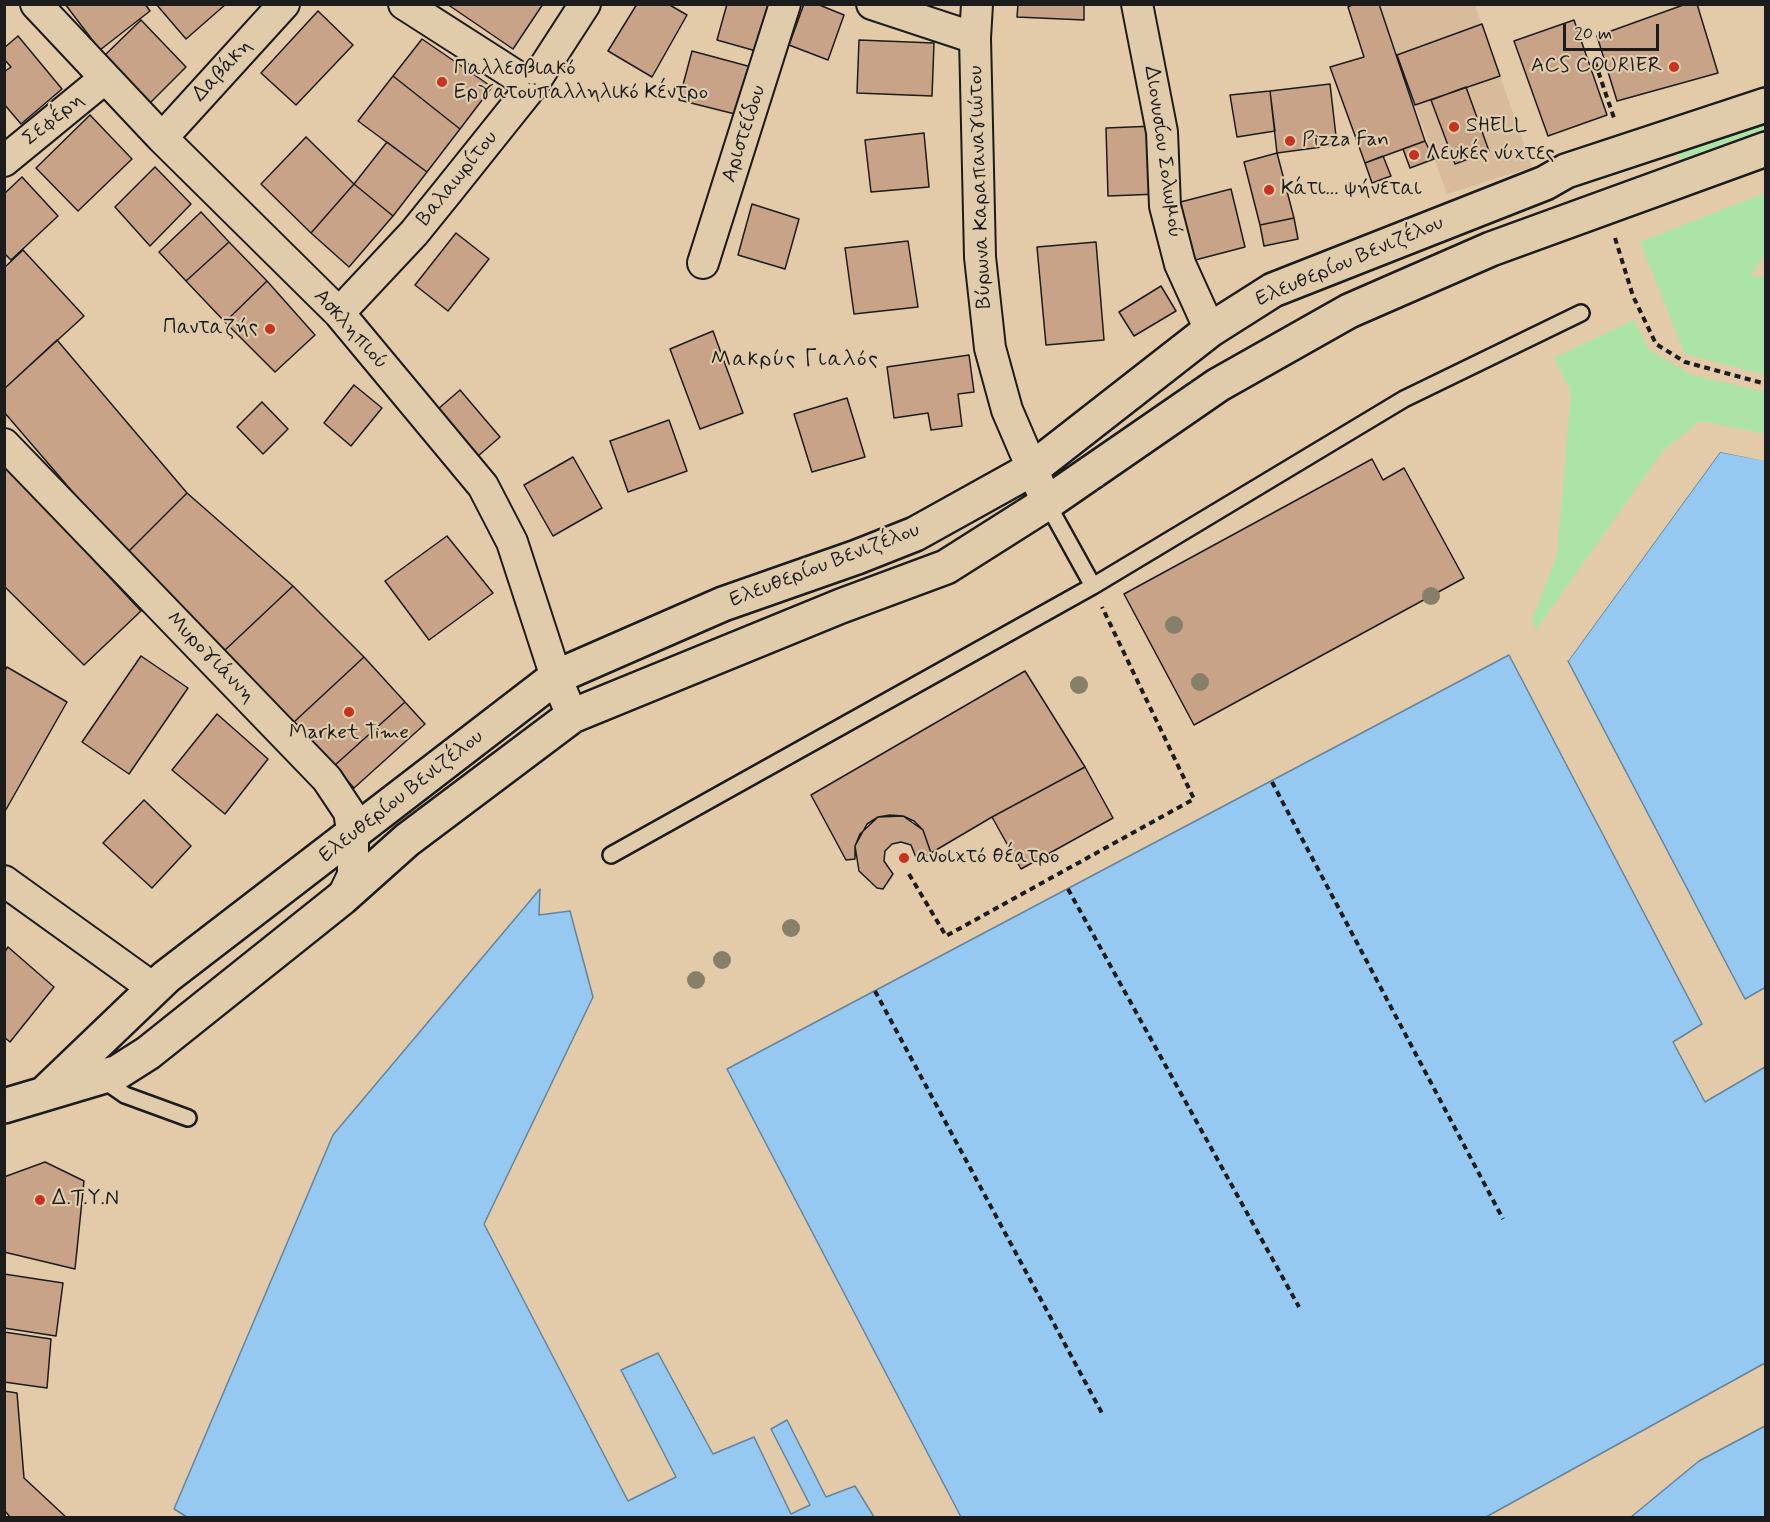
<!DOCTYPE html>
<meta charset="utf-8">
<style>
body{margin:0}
#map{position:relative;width:1770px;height:1522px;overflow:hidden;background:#e3caa8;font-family:Mynerve,sans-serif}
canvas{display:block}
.frame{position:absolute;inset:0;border:6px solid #1c1c1c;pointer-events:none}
.scale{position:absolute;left:1563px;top:24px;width:96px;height:27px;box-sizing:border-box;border:3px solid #1c1c1c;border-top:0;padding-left:8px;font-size:18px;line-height:21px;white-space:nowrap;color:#1c1c1c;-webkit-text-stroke:4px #e0ccaa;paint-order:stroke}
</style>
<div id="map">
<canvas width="1770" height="1522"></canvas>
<div class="frame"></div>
<div class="scale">20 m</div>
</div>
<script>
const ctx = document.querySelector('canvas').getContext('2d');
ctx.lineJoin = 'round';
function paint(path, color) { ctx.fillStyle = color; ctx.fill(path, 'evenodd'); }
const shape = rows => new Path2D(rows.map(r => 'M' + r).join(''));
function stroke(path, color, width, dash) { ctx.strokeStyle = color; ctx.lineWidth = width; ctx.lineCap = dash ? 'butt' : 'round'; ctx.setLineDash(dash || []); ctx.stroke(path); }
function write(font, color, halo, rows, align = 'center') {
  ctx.font = font + ' Mynerve,sans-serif'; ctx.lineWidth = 4.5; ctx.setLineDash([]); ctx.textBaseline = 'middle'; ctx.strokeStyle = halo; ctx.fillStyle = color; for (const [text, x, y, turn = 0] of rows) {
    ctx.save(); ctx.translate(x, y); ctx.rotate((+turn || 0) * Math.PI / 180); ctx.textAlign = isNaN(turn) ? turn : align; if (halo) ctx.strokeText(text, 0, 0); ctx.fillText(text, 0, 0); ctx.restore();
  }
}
paint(shape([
 [1379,5,1475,5,1532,167,1447,194]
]), '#d7bb9b');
paint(shape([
 [1765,120,1765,132,1681,163,1677,152],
 [1765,193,1765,253,1751,276,1765,277,1765,375,1685,354,1640,242],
 [1634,320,1649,350,1692,375,1765,392,1765,434,1700,421,1663,451,1536,630,1532,620,1557,555,1571,392,1554,358]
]), '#ace4a7');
const water = shape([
 [1720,452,1765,460,1766,987,1745,999,1568,661,1720,452],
 [1509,655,1702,1024,1673,1042,1705,1102,1765,1067,1765,1363,1486,1517,961,1517,727,1069,1509,655],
 [540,889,539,915,570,911,593,997,484,1224,628,1501,676,1477,621,1370,658,1353,713,1454,754,1437,791,1514,810,1505,771,1429,787,1420,826,1497,855,1486,874,1517,187,1517,174,1509,333,1135,540,889],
 [1765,1426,1765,1517,1631,1517,1699,1461,1765,1426]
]);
paint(water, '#95c9f2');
stroke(water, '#65849c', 1.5);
paint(shape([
 [1720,449,1766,457,1765,461,1720,452,1568,661,1567,658]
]), '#e3caa8');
const building = shape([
 [65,4,145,4,150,11,100,50,65,4],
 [156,4,226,4,186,39,156,4],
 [447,4,543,4,513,49,447,4],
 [637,4,668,4,687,15,652,77,608,51,637,4],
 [727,4,770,4,756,51,717,40,727,4],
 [804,4,817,4,844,15,828,60,789,45,804,4],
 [1018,4,1084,4,1084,20,1017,17,1018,4],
 [1354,4,1379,4,1425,141,1365,163,1330,67,1364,57,1348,7,1354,4],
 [1686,4,1697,4,1718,73,1617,101,1597,36,1686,4],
 [318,11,353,45,296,105,261,73,318,11],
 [141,20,186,67,150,103,104,56,141,20],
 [1574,20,1607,115,1548,136,1514,41,1574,20],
 [1482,24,1500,76,1415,105,1397,55,1482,24],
 [18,36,62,89,21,124,4,104,4,72,11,67,4,59,4,48,18,36],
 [422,39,492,87,460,129,393,76,422,39],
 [859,40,934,43,932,96,857,93,859,40],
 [692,51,755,68,743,116,679,100,692,51],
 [393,76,460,129,427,172,358,121,393,76],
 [1330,84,1337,145,1277,153,1270,91,1330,84],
 [1466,87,1489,151,1455,164,1431,100,1466,87],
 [1270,91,1275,131,1237,137,1230,95,1270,91],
 [90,115,132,159,78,211,36,168,90,115],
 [1155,126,1158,194,1108,196,1106,128,1155,126],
 [924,133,929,187,871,192,865,140,924,133],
 [306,137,354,184,311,233,261,184,306,137],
 [1425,141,1434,159,1410,168,1403,149,1425,141],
 [387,142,427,172,393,216,354,184,387,142],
 [1277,153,1294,218,1260,225,1244,162,1277,153],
 [1383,156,1391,176,1372,183,1365,163,1383,156],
 [155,167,191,204,150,246,115,207,155,167],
 [22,177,58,216,11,260,4,253,4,194,22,177],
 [354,184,393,216,349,267,311,233,354,184],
 [1231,189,1245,247,1180,264,1165,206,1231,189],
 [752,204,799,219,785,269,738,255,752,204],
 [201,212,229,242,186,281,159,252,201,212],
 [1294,218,1298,239,1264,246,1260,225,1294,218],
 [456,233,489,259,448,311,415,285,456,233],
 [908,241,918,307,854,314,845,248,908,241],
 [229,242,267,281,225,322,186,281,229,242],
 [1096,242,1104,340,1046,345,1037,247,1096,242],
 [23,250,84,316,4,389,4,268,23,250],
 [267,281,315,335,275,372,225,322,267,281],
 [1161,286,1176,311,1134,336,1119,312,1161,286],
 [713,331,743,413,700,429,670,349,713,331],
 [57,340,187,493,126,554,4,412,4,389,57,340],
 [969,355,974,392,958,394,962,426,931,430,928,413,894,418,887,367,969,355],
 [354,385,382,408,351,446,324,423,354,385],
 [460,390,500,437,470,463,430,416,460,390],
 [847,398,865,457,812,472,794,414,847,398],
 [262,402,288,429,263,454,237,427,262,402],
 [669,420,687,471,628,492,610,441,669,420],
 [573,457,602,508,553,536,524,485,573,457],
 [1372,459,1383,480,1404,468,1464,578,1194,725,1124,594,1372,459],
 [4,464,141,611,84,665,4,586,4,464],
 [187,493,293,586,224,651,126,554,187,493],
 [447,536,493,593,429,640,385,581,447,536],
 [293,586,364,657,294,722,224,651,293,586],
 [141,656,188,688,129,774,82,742,141,656],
 [364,657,405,702,334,766,294,722,364,657],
 [7,667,67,702,4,813,4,672,7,667],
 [1025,671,1085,767,992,817,931,853,923,830,914,821,903,816,878,817,860,834,855,846,855,859,846,860,811,795,1025,671],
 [405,702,425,724,354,788,334,766,405,702],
 [217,714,268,759,225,814,172,770,217,714],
 [1085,767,1113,818,1021,869,992,817,1085,767],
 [144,800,191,846,152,888,103,843,144,800],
 [890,815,903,816,923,830,931,853,917,860,911,845,901,842,892,844,885,851,884,861,893,874,883,889,877,888,859,871,855,846,867,824,878,817,890,815],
 [8,947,54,987,10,1042,4,1037,4,953,8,947],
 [45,1162,84,1181,75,1269,4,1252,4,1177,45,1162],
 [4,1274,63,1283,56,1336,4,1328,4,1274],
 [4,1332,51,1339,47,1388,4,1382,4,1332],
 [4,1391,17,1393,24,1478,67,1518,11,1518,4,1510,4,1391]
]);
paint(building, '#c8a387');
stroke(building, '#1c1c1c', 1.5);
const lane = shape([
 [1093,586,1404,399,1581,313],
 [611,855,1093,586,1047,503],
 [102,1079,125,1095,188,1118]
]);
const street = shape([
 [36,4,162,138,339,313,483,486,512,542,556,677,572,716],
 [404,4,532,86],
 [872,4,975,38],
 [977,4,975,38,980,257,990,348,1007,410,1047,503],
 [1137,4,1162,132,1165,206,1180,264,1210,330],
 [162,138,284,4],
 [4,161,104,79],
 [703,263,785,4],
 [339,313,414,233,448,191,532,86,585,4],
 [4,444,327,779,349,812,353,835,353,875,342,898],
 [4,881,153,988]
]);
const primary = shape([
 [48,1090,166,977,556,677,723,604,857,557,915,534,1032,469,1210,330,1273,290,1545,183,1566,171,1766,105],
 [4,1106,118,1072,148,1053,342,898,407,840,572,716,841,606,946,567,1047,503,1218,385,1349,311,1491,249,1766,149]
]);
stroke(lane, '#1c1c1c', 20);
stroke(street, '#1c1c1c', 34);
stroke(primary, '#1c1c1c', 38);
stroke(shape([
 [1595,62,1615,121],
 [1615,238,1633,296,1656,344,1685,362,1766,384],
 [1272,782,1503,1219],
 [909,874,946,936,1194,799,1102,607],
 [1068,889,1299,1307],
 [875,991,1103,1415]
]), '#1c1c1c', 4, [6, 4.5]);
stroke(lane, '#e0ccaa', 15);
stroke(street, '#e0ccaa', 30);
stroke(primary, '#e0ccaa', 33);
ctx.fillStyle = '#86806a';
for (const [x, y] of [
 [1431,596],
 [1174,625],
 [1200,682],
 [1079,685],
 [791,928],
 [722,960],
 [696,980]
]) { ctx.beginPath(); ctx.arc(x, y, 9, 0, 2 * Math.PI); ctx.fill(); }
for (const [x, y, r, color] of [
 [1674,67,6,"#c8321e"],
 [442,82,6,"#c8321e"],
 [1454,127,6,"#c8321e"],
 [1290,141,6,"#c8321e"],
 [1414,155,6,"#c8321e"],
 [1269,190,6,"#c8321e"],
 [270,329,6,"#c8321e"],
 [349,712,6,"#c8321e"],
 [904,858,6,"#c8321e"],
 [40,1200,6,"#c8321e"]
]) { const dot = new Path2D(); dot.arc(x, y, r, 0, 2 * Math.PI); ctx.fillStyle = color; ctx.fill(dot); stroke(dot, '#e0ccaa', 2); }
write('21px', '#1c1c1c', '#e0ccaa', [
 ["ACS COURIER",1662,67,"right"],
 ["Παλλεσβιακό",454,70],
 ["Εργατοϋπαλληλικό Κέντρο",454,94],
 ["SHELL",1466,127],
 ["Pizza Fan",1302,141],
 ["Λευκές νύχτες",1426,155],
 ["Κάτι... ψήνεται",1281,190],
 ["Πανταζής",258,329,"right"],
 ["Market Time",349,734,"center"],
 ["ανοιχτό θέατρο",916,858],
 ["Δ.Τ.Υ.Ν",52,1200]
], 'left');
write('21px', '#1c1c1c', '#e0ccaa', [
 ["Δαβάκη",223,71,-47],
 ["Σεφέρη",54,120,-39],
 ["Αριστείδου",745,134,-72],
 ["Διονυσίου Σολωμού",1162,152,82],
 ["Βαλαωρίτου",458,179,-51],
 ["Βύρωνα Καραπαναγιώτου",981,187,-92],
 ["Ελευθερίου Βενιζέλου",1350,262,-23],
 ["Ασκληπιού",350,330,48],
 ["Ελευθερίου Βενιζέλου",825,566,-21],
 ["Μυρογιάννη",210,658,46],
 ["Ελευθερίου Βενιζέλου",402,797,-38]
]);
ctx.letterSpacing = '1.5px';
write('22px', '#1c1c1c', '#e0ccaa', [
 ["Μακρύς Γιαλός",795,360]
]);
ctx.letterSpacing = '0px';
</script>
